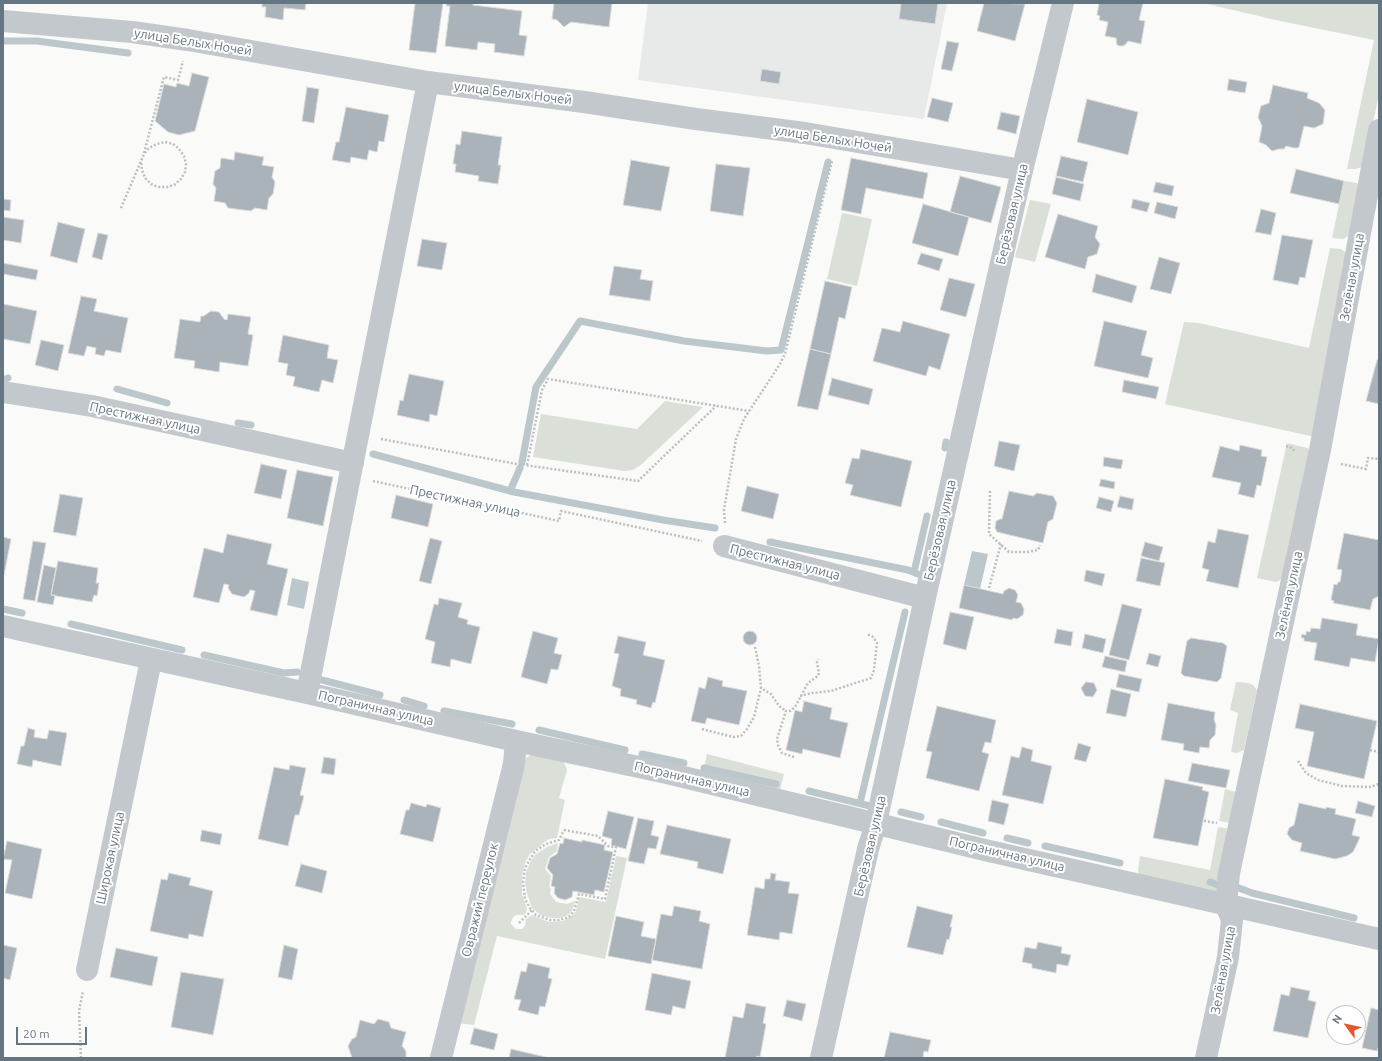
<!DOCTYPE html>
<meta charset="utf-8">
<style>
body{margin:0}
#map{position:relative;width:1382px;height:1061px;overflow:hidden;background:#fafaf8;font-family:Ubuntu,sans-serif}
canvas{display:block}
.frame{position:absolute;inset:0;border:4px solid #657683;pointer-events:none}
.north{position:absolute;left:1326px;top:1005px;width:40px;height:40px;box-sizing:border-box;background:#fff;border:1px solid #c1c8cd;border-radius:50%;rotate:303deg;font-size:11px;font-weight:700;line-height:16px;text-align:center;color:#657683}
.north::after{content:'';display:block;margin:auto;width:14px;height:18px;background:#e4572e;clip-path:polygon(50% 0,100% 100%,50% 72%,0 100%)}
.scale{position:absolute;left:16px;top:1027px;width:71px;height:18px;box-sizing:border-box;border:2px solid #657683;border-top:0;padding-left:5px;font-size:12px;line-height:14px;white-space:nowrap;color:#657683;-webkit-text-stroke:3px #fff;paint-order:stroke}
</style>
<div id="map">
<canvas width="1382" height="1061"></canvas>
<div class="frame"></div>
<div class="north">N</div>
<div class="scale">20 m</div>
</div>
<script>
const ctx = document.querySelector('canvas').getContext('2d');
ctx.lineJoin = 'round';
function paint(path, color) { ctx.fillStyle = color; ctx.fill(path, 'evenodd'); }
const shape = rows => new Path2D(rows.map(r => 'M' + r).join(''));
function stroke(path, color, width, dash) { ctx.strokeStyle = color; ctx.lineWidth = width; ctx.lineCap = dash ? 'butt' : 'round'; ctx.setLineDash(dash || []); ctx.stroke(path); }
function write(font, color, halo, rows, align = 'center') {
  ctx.font = font + ' Ubuntu,sans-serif'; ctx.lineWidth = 4; ctx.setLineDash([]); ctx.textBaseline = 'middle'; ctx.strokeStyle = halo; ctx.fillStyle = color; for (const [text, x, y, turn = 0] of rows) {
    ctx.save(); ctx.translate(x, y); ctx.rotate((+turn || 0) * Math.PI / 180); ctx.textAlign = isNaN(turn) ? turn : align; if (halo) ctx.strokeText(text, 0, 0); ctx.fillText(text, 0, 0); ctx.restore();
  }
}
paint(shape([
 [648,3,947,3,924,119,638,80]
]), '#e8e9e9');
paint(shape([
 [1203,3,1379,3,1379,94,1364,166,1356,169,1347,169,1374,40,1280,21],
 [1344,181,1357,183,1360,186,1352,234,1343,239,1332,238],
 [1030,200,1051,204,1035,262,1015,257],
 [842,213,872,219,857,286,827,279],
 [1330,248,1341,249,1348,254,1315,437,1165,404,1184,322,1199,323,1309,348],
 [665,401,703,407,642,464,633,470,625,471,533,457,541,414,637,429],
 [1287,443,1311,449,1297,518,1292,527,1282,579,1276,582,1257,578],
 [1236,682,1248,683,1253,685,1257,690,1244,750,1237,753,1231,752,1238,713,1230,710],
 [534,754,563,760,567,770,559,798,565,800,557,838,549,839,543,843,529,855,525,863,522,876,522,894,527,909,526,913,523,915,516,915,513,917,511,922,511,924,516,929,522,929,525,926,526,919,532,915,549,922,563,921,573,915,576,911,579,897,606,902,616,856,627,858,605,959,497,936,474,1025,456,1023,521,765,527,757],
 [707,754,784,774,780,790,706,776,704,768],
 [1225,789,1236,792,1230,823,1219,821],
 [1218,827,1231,829,1218,889,1212,894,1140,878,1138,870,1140,856,1210,870],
 [558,843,557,851,549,857,545,869,551,876,549,886,551,889,550,894,556,902,567,904,575,901,572,911,568,915,561,918,552,918,542,916,532,908,527,893,525,883,526,872,531,861,536,854,547,847]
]), '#dadfd7');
paint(shape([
 [972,551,988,554,980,589,964,585],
 [292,578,309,582,304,609,287,605]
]), '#bbc7cb');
stroke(shape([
 [3,41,37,41,128,53],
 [3,380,8,378],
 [117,389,167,403],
 [238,423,251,425],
 [945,448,946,442],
 [373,454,514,492,663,520,715,528],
 [522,462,536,387,580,321,684,341,767,351,781,350,828,162],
 [510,491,520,468],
 [770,542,908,570,918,574],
 [914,572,927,516],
 [3,609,22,613],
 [71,624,182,650],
 [204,655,284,673,297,672],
 [322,680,380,695],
 [404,700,424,706],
 [444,711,512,724],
 [539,730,625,750],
 [642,754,684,763],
 [704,768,776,784],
 [809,791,870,806],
 [860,803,905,612],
 [901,812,921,817],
 [941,822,983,833],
 [1007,838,1028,843],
 [1045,846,1120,863],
 [1210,882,1218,885],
 [1239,888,1252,893,1354,918]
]), '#bbc7cb', 7);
const building = shape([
 [262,3,306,3,305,10,284,8,283,20,265,17,266,7,262,7,262,3],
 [415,3,443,3,436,53,409,50,415,3],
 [447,3,473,3,473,5,522,11,519,35,527,36,524,56,494,52,495,44,478,42,477,50,445,46,450,6,446,6,447,3],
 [554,3,612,3,609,27,571,22,564,27,557,20,552,19,554,3],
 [901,3,938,3,935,24,899,19,901,3],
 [984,3,1025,4,1015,41,977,31,984,3],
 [1099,3,1143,3,1139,20,1145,21,1141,44,1128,41,1126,44,1123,46,1120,46,1117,45,1116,38,1105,36,1108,22,1099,20,1100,16,1097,15,1099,3],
 [947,41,959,43,952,71,941,69,947,41],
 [762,69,781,72,779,84,760,81,762,69],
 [192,73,209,77,195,131,179,135,168,132,155,121,164,84,176,87,177,83,189,86,192,73],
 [1229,79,1247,82,1245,93,1227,90,1229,79],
 [1273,85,1308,93,1307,98,1319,103,1325,110,1323,124,1314,128,1304,126,1299,147,1298,148,1294,148,1286,146,1284,149,1279,149,1272,151,1266,145,1259,142,1262,126,1258,117,1261,106,1269,103,1273,85],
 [307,87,319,89,314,123,302,121,307,87],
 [932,98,953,103,948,122,927,117,932,98],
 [1087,99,1138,112,1128,155,1077,142,1087,99],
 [346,107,389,115,384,142,379,141,377,152,369,150,367,160,351,157,350,163,332,160,336,142,339,142,346,107],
 [1001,112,1020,116,1016,134,997,129,1001,112],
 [462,131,502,137,498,165,501,165,498,184,478,181,479,176,455,172,456,164,453,164,456,144,460,145,462,131],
 [235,152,264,157,262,165,274,167,272,177,275,182,273,194,269,198,267,210,255,208,251,211,228,208,225,203,214,201,216,188,213,184,215,171,220,168,221,158,234,160,235,152],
 [1061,156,1088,162,1083,182,1056,176,1061,156],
 [851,158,928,173,923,199,866,188,861,214,841,210,851,158],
 [631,160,670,167,661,211,623,205,631,160],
 [716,164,750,168,743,216,710,211,716,164],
 [1296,169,1344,181,1339,204,1290,193,1296,169],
 [960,176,1001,187,991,223,950,212,960,176],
 [1056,177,1084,184,1080,201,1052,194,1056,177],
 [1156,182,1174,186,1172,196,1153,192,1156,182],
 [3,199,11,200,10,211,3,210,3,199],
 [1133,199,1150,203,1147,212,1131,208,1133,199],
 [1157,202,1178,207,1175,219,1154,213,1157,202],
 [923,204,969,217,958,256,912,243,923,204],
 [1261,209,1276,213,1271,235,1255,232,1261,209],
 [1058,214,1098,226,1095,237,1100,244,1097,254,1088,257,1085,269,1045,257,1058,214],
 [3,217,24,220,21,243,3,240,3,217],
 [58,222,85,229,77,263,50,256,58,222],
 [98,233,108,235,102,260,92,257,98,233],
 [1282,235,1313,240,1305,278,1300,277,1298,285,1273,280,1282,235],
 [422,239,447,243,442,270,417,266,422,239],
 [921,253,943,259,939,271,917,264,921,253],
 [1159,257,1180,263,1171,294,1150,289,1159,257],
 [3,263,38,270,36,280,3,274,3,263],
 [614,266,642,270,640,279,653,281,650,301,609,295,614,266],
 [1096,274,1137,286,1132,303,1092,292,1096,274],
 [949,278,975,284,966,317,940,310,949,278],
 [825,281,852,287,845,319,839,317,831,354,810,349,825,281],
 [81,296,97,299,94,311,128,318,121,353,106,350,104,356,95,354,96,348,87,346,84,356,68,353,81,296],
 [3,304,37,311,30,344,3,339,3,304],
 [211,311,219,312,224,319,227,320,228,314,251,317,248,334,253,335,248,366,220,362,219,372,194,368,195,361,174,358,180,319,200,322,201,316,204,316,208,313,211,311],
 [903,321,950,334,940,370,929,366,926,376,873,361,882,328,900,332,903,321],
 [1104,321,1147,331,1141,355,1153,358,1148,378,1094,366,1104,321],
 [283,335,329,345,327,358,338,360,333,383,322,380,319,392,293,386,295,377,286,375,288,364,278,362,283,335],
 [41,340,64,345,58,371,35,365,41,340],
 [810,349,831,354,818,410,797,406,810,349],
 [1377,360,1379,360,1379,404,1366,401,1377,360],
 [409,374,444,381,437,416,430,414,429,422,397,415,400,400,403,401,409,374],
 [832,378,873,389,869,405,828,395,832,378],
 [1124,380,1159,387,1156,399,1122,392,1124,380],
 [999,441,1020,445,1014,471,994,466,999,441],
 [1240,445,1262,450,1261,456,1267,457,1261,486,1257,485,1254,498,1238,494,1241,483,1212,477,1220,446,1239,451,1240,445],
 [861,449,912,461,901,507,850,495,853,485,845,483,852,458,859,459,861,449],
 [1104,457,1123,460,1121,469,1103,466,1104,457],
 [261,464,287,470,281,499,254,493,261,464],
 [297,470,333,477,323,526,287,518,297,470],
 [1101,479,1115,482,1114,489,1099,486,1101,479],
 [747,486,779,494,773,519,741,511,747,486],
 [1009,491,1033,496,1037,493,1053,496,1057,503,1053,519,1048,522,1043,543,997,532,995,528,996,521,1000,519,1002,519,1009,491],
 [60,494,83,498,76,536,53,532,60,494],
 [396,495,433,504,428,527,391,518,396,495],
 [1120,496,1134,499,1132,510,1117,507,1120,496],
 [1099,497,1114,501,1111,512,1096,508,1099,497],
 [1218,529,1249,535,1238,588,1206,581,1209,570,1202,568,1208,541,1215,543,1218,529],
 [1344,533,1379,540,1379,596,1373,599,1370,610,1333,603,1334,601,1331,600,1334,584,1337,585,1338,582,1340,582,1342,570,1337,569,1344,533],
 [227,534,272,544,267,564,288,569,277,616,250,610,255,591,250,590,249,593,244,597,232,594,228,588,229,585,224,584,219,603,193,597,204,548,223,553,227,534],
 [3,537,11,539,4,575,3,575,3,537],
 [430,538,442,541,431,584,419,581,430,538],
 [33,541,46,543,35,601,23,599,33,541],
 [1145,542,1163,547,1159,561,1141,556,1145,542],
 [1141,558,1165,563,1160,586,1136,581,1141,558],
 [58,561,98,568,96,583,99,583,97,596,94,595,92,602,51,595,58,561],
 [44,565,56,568,51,595,55,595,53,605,37,602,44,565],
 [1086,570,1105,574,1102,586,1084,581,1086,570],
 [964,585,1003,594,1004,591,1009,588,1015,590,1018,595,1016,602,1021,603,1024,609,1023,615,1017,619,1013,618,1012,620,959,608,964,585],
 [439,598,462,603,458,617,468,620,467,624,480,627,471,664,451,659,450,667,431,663,435,642,425,639,434,604,438,605,439,598],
 [1122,604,1142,609,1129,660,1109,655,1122,604],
 [950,612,974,617,966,650,943,644,950,612],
 [1322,618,1358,624,1356,635,1379,639,1375,662,1351,658,1349,667,1314,660,1317,643,1304,641,1304,638,1301,638,1302,634,1306,635,1306,631,1310,632,1311,628,1320,629,1322,618],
 [1057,629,1073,632,1071,646,1054,643,1057,629],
 '743 638a7 7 0 1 1 14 0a7 7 0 1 1-14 0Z',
 [533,631,558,638,554,653,562,655,558,670,551,669,547,684,521,677,533,631],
 [1085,634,1106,639,1103,653,1082,648,1085,634],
 [618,636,646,642,643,655,665,660,655,703,653,702,651,708,636,704,637,700,620,696,621,689,612,686,619,654,614,653,618,636],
 [1191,638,1223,643,1227,646,1221,678,1217,682,1184,676,1181,673,1187,641,1191,638],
 [1149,653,1161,656,1158,667,1146,664,1149,653],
 [1105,656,1127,661,1125,672,1102,667,1105,656],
 [1119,674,1142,679,1139,692,1116,687,1119,674],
 [708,677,723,681,722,686,747,691,739,725,707,718,705,724,691,721,699,687,705,689,708,677],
 [1086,682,1094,683,1097,690,1093,697,1085,696,1081,688,1086,682],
 [1111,689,1131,694,1126,717,1106,713,1111,689],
 [804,701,832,708,830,719,848,723,840,758,803,749,802,754,786,750,795,710,802,712,804,701],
 [1168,703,1215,712,1214,719,1216,725,1215,735,1210,740,1209,748,1200,747,1199,753,1183,750,1184,744,1161,740,1168,703],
 [1300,704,1377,721,1364,779,1307,766,1314,732,1295,728,1300,704],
 [937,706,996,720,991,743,985,742,982,752,989,754,979,791,926,778,932,752,926,751,937,706],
 [28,728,35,730,34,737,47,739,49,730,67,733,61,766,33,760,32,767,17,764,21,746,24,746,28,728],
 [1078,743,1091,747,1086,762,1074,759,1078,743],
 [1022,747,1033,750,1031,761,1052,766,1043,804,1002,795,1011,756,1019,758,1022,747],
 [324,757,336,759,334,775,321,773,324,757],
 [1192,763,1230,770,1226,788,1188,781,1192,763],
 [290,765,306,768,300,795,304,796,299,815,295,815,288,846,258,839,274,767,289,770,290,765],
 [1165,779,1203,787,1202,790,1209,792,1198,846,1153,838,1165,779],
 [992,800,1009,804,1004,825,988,821,992,800],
 [1358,801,1375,806,1372,817,1355,813,1358,801],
 [411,803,426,807,427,804,441,808,433,842,400,834,406,810,409,810,411,803],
 [1299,803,1326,809,1326,807,1336,809,1335,814,1356,819,1352,835,1360,837,1356,846,1353,852,1347,856,1335,859,1300,851,1302,843,1292,840,1287,834,1289,828,1294,825,1299,803],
 [608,811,634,817,626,849,611,845,612,839,602,836,608,811],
 [638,818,654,821,651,835,659,837,656,849,648,848,644,864,628,861,638,818],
 [667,825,731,839,723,874,697,868,698,862,660,854,667,825],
 [202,830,222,834,220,845,200,841,202,830],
 [564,838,582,842,582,840,605,845,604,850,613,852,604,892,595,890,594,895,573,891,572,897,565,900,558,898,554,893,555,887,551,886,553,875,547,868,550,858,557,854,560,843,563,844,564,838],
 [7,841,42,849,32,899,5,893,12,860,3,859,7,841],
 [301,864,327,871,322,893,295,886,301,864],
 [169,873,191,878,189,885,213,891,203,937,189,934,188,939,150,931,161,879,167,880,169,873],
 [771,873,776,874,775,880,790,882,788,893,799,894,792,934,780,932,779,940,747,935,755,887,764,889,765,879,770,879,771,873],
 [674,906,701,911,699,921,710,924,702,969,652,960,661,914,672,916,674,906],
 [917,906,953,915,950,927,952,927,949,940,947,939,943,955,907,947,917,906],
 [616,916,644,922,641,936,656,939,651,964,608,956,616,916],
 [1038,942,1062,947,1061,953,1071,955,1068,966,1057,964,1056,973,1032,968,1032,964,1022,962,1025,947,1036,949,1038,942],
 [3,945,17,948,10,980,3,978,3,945],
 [284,945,298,949,292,980,278,977,284,945],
 [116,948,158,957,152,986,110,977,116,948],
 [528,963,550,968,548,978,552,979,545,1007,540,1006,538,1015,518,1010,521,1000,514,999,521,971,526,972,528,963],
 [181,972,224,979,213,1035,171,1027,181,972],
 [652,973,691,981,685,1009,673,1006,671,1015,645,1010,652,973],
 [1291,987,1310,991,1308,1000,1316,1002,1308,1038,1273,1031,1281,994,1289,996,1291,987],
 [787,1000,806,1004,802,1021,783,1016,787,1000],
 [746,1003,766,1007,763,1023,766,1024,760,1057,757,1056,757,1058,725,1058,733,1016,743,1018,746,1003],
 [1371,1008,1379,1010,1379,1046,1377,1051,1362,1048,1371,1008],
 [378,1019,389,1022,391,1028,406,1032,402,1046,406,1051,406,1058,352,1058,348,1046,352,1039,356,1037,360,1020,374,1024,378,1019],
 [474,1028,498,1034,494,1050,470,1044,474,1028],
 [890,1032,931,1040,928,1052,924,1051,923,1058,884,1058,890,1032],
 [511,1049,550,1058,509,1058,511,1049]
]);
paint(building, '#aab3b9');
stroke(building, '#dcdcda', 1);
stroke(shape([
 [1378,3,1379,3],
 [144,153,164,77,178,80,183,61],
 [121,208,144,154,149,148,157,144,165,142,173,144,179,149,184,156,186,164,185,172,181,179,174,185,167,187,158,187,151,184,145,178,142,170,141,162],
 [381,439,517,464,638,481,716,406],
 [1286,446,1290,447,1296,452],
 [1341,464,1366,469,1368,458,1379,459],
 [527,465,542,390,548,379,749,411],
 [373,481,559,521,561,511,702,541],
 [990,491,989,534,1009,552,1027,552,1038,550,1040,545],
 [725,523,724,510,736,439,744,419,780,364,785,354,832,161],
 [989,588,1001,544],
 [755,647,759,666,761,688,771,694,779,706,786,711],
 [800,696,812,693,831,691,871,678,874,670,877,643,873,637,867,634],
 [702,729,733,737,741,736,747,729,754,717,761,688],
 [1370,750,1379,752],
 [794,757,782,753,778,745,777,739,786,711,790,711,795,707,808,683,818,676,819,673,817,663,818,659],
 [1298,761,1306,773,1318,780,1342,786,1370,787,1379,784],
 [1204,821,1217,823],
 [564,830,598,836,608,846,616,847,605,899,579,894,574,911,569,917,559,920,550,920,536,915,530,908,525,899,523,882,525,868,535,851,546,844,559,840,564,830],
 [519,923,532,910],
 [81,1058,79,1011,83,991]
]), '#bbbfc2', 2.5, [2, 2]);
stroke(shape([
 [3,21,132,32,188,40,428,82,584,102,696,119,805,133,1022,170],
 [3,392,92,406,353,463],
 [724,546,925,598],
 [3,626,307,693,516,741,667,773,989,851,1379,939],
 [307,693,428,82],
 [87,970,151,660],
 [441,1058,514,764,516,741],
 [821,1058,868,849,876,823,925,598,1020,179,1063,3],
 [1206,1058,1228,957,1232,920,1226,905,1229,873,1320,450,1379,130]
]), '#c3c8cc', 22);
write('13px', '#657683', '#fff', [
 ["улица Белых Ночей",193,42,9],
 ["улица Белых Ночей",513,93,7],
 ["улица Белых Ночей",833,139,9],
 ["Берёзовая улица",1012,214,-77],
 ["Зелёная улица",1352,277,-80],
 ["Престижная улица",145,418,12],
 ["Престижная улица",465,501,12],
 ["Берёзовая улица",940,530,-77],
 ["Престижная улица",785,562,14],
 ["Зелёная улица",1289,595,-78],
 ["Пограничная улица",376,708,13],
 ["Пограничная улица",692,779,13],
 ["Берёзовая улица",870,846,-77],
 ["Пограничная улица",1007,854,13],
 ["Широкая улица",110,858,-78],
 ["Овражий переулок",480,900,-76],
 ["Зелёная улица",1223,970,-80]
]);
</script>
